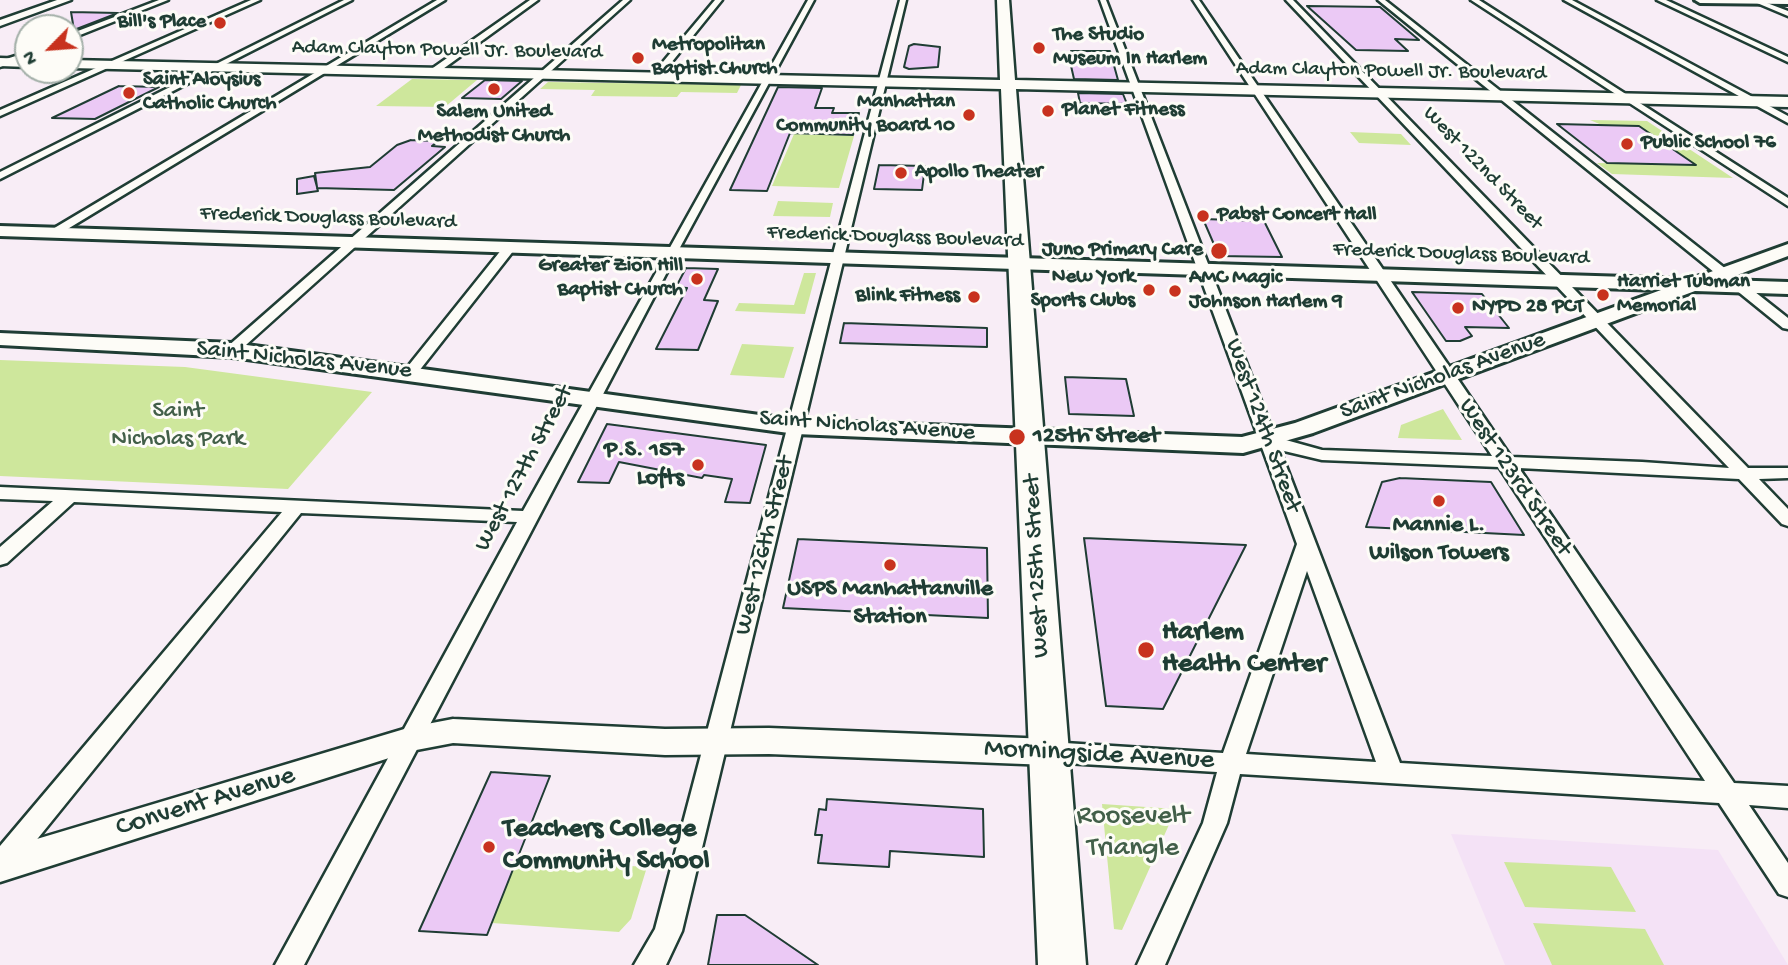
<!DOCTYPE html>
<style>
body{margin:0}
#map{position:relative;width:1788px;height:965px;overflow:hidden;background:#f8edf6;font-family:"Gochi Hand",sans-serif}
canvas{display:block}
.north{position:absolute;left:14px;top:14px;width:70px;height:70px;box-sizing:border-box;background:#fdfcf7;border:2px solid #a4b0a9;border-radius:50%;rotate:245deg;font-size:19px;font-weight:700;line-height:28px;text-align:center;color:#1f3d34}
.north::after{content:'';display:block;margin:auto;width:24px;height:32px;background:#c8321e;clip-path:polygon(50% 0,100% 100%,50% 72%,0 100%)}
</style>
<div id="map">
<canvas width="1788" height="965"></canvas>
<div class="north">N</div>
</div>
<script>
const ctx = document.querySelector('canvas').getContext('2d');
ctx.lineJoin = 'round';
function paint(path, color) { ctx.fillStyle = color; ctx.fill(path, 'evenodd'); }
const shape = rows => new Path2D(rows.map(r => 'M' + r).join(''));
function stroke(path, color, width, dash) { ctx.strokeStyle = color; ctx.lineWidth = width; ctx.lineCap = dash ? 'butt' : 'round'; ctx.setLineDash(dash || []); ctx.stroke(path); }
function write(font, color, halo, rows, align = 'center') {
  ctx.font = font + ' "Gochi Hand",sans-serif'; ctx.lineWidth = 6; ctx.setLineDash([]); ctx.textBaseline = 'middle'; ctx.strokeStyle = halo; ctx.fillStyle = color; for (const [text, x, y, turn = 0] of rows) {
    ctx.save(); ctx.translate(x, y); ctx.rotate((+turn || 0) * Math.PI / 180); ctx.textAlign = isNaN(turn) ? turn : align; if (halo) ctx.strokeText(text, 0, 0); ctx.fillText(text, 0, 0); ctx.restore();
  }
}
paint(shape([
 [1451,834,1718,850,1788,965,1505,965]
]), '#f4e2f6');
paint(shape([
 [412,79,477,80,445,107,376,106],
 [548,82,741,85,737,93,681,92,677,97,591,96,595,90,540,89],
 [1590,120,1647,121,1733,178,1612,174,1597,163,1695,165],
 [1350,132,1401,134,1411,145,1359,143],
 [794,134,854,136,839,188,772,186],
 [778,201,833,203,830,217,773,216],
 [804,273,816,273,805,314,735,311,739,303,794,305],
 [742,344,794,347,784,378,730,375],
 [0,360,185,367,372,392,288,489,0,476],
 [1443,409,1462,440,1398,438,1401,425],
 [1102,804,1176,809,1122,930,1114,929],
 [517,859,614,865,647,867,631,919,619,932,492,923],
 [1504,862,1611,867,1636,912,1525,907],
 [1533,923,1645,929,1664,965,1552,965]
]), '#cee79c');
const building = shape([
 [1307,6,1380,7,1419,40,1395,39,1408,51,1356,50,1307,6],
 [71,12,118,13,74,30,71,12],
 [914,44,940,47,938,67,909,69,904,67,909,46,914,44],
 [1071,51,1110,51,1118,80,1074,79,1069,57,1072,57,1071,51],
 [485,80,522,81,501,99,462,98,485,80],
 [119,86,159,87,95,119,52,118,119,86],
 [778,87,822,88,815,108,834,108,832,113,859,113,853,135,790,133,767,191,730,190,778,87],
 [1078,93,1123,94,1127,104,1080,103,1078,93],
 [1557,124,1639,126,1696,165,1607,163,1557,124],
 [411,140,438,141,432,146,445,147,394,190,317,188,318,191,297,194,297,179,314,176,317,187,315,173,370,167,397,145,411,140],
 [879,165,925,166,922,190,874,189,879,165],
 [1203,219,1264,221,1282,257,1219,256,1203,219],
 [686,268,718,269,704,300,718,301,698,350,656,349,687,288,676,287,686,268],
 [1412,292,1482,294,1509,328,1465,327,1472,336,1460,341,1446,341,1412,292],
 [844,323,987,328,987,347,840,343,844,323],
 [1065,377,1126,379,1134,416,1069,414,1065,377],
 [607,424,766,445,750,503,725,502,732,479,704,475,702,478,619,462,609,483,578,482,607,424],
 [1400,478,1491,482,1524,535,1366,527,1382,482,1400,478],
 [1084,538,1246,545,1163,709,1106,706,1084,538],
 [798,539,987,548,988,618,783,608,798,539],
 [491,772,550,776,487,935,419,931,491,772],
 [827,799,983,809,984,857,890,851,889,867,818,863,822,835,815,835,819,809,826,810,827,799],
 [717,915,745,915,818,965,708,965,717,915]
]);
paint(building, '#ebc9f5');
stroke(building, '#1f3d34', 2);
const minor = shape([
 [159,0,168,0,70,39,70,34,159,0],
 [251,0,260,0,0,116,0,110,251,0],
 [344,0,352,0,0,179,0,172,344,0],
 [437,0,445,0,56,236,46,233,437,0],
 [530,0,538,0,436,74,430,74,430,70,530,0],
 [623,0,630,0,237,353,227,353,225,350,227,347,623,0],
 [715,0,722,0,658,79,652,79,652,75,715,0],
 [808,0,814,0,677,253,304,965,275,965,517,522,301,513,9,874,0,877,0,846,282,512,74,502,7,563,0,565,0,547,53,501,0,499,0,487,523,511,808,0],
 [900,0,906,0,682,931,666,965,634,965,655,929,900,0],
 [1100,0,1106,0,1275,437,1322,450,1492,456,1193,0,1199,0,1511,457,1642,462,1729,468,1286,0,1293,0,1748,468,1788,468,1788,478,1759,479,1788,509,1788,526,1782,524,1739,479,1519,468,1734,783,1788,786,1788,808,1749,805,1788,863,1788,897,1779,894,1719,803,1240,774,1227,823,1165,965,1137,965,1203,823,1217,772,1049,762,1041,759,1037,752,1041,745,1049,742,1223,753,1297,544,1100,0],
 [1280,450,1322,460,1499,467,1705,781,1400,763,1280,450],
 [1307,571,1376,762,1246,754,1307,571],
 [1378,0,1385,0,1788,318,1788,329,1783,328,1378,0],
 [1471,0,1479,0,1788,198,1788,206,1471,0],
 [1564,0,1572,0,1788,116,1788,123,1564,0],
 [1657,0,1666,0,1788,57,1788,62,1657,0],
 [1750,0,1759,0,1788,11,1788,16,1750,0],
 [28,52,28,57,0,67,0,61,28,52],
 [510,243,514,244,514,250,415,376,405,376,402,373,405,370,506,244,510,243]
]);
const tertiary = shape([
 [57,0,71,0,0,26,0,20,57,0],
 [453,719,665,729,769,728,1049,739,1060,743,1064,752,1060,761,1049,765,769,754,665,755,453,743,411,751,0,882,0,850,411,727,453,719]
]);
const secondary = shape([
 [1695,0,1788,0,1788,4,1700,3,1695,0],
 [0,226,1691,279,1788,244,1788,256,1724,280,1788,282,1788,294,1695,291,1313,433,1243,453,796,434,232,357,0,345,0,333,232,343,796,420,1242,437,1295,423,1661,290,0,236,0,226]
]);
const primary = shape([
 [997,0,1009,0,1015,80,1788,97,1788,107,1016,89,1086,965,1038,965,1001,89,70,68,70,60,1000,80,997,0],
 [0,58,28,59,28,67,0,66,0,58]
]);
stroke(minor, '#1f3d34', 5);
stroke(tertiary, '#1f3d34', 5);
stroke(secondary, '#1f3d34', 6);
stroke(primary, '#1f3d34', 5);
paint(minor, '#fdfcf7');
paint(tertiary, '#fdfcf7');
paint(secondary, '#fdfcf7');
paint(primary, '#fdfcf7');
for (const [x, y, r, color] of [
 [220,23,7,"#c8321e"],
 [1039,48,7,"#c8321e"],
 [638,58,7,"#c8321e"],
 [494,89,7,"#c8321e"],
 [129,93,7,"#c8321e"],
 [1048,111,7,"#c8321e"],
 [969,115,7,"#c8321e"],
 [1627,144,7,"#c8321e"],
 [901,173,7,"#c8321e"],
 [1203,216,7,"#c8321e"],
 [1219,251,9,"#c8321e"],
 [697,279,7,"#c8321e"],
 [1149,290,7,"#c8321e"],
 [1175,291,7,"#c8321e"],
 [1603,295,7,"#c8321e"],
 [974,297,7,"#c8321e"],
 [1458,308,7,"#c8321e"],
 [1017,437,9,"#c8321e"],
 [698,465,7,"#c8321e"],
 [1439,501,7,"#c8321e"],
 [890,565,7,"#c8321e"],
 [1146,650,9,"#c8321e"],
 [489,847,7,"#c8321e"]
]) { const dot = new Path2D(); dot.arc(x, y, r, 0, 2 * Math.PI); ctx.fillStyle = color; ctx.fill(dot); stroke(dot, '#fdfcf7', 2.5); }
write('bold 21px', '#1f3d34', '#fdfcf7', [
 ["Bill's Place",206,23,"right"],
 ["The Studio",1053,36],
 ["Museum In Harlem",1053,60],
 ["Metropolitan",652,46],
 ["Baptist Church",652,70],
 ["Saint Aloysius",143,81],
 ["Catholic Church",143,105],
 ["Manhattan",955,103,"right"],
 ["Community Board 10",955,127,"right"],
 ["Planet Fitness",1062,111],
 ["Salem United",494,113,"center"],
 ["Methodist Church",494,137,"center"],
 ["Public School 76",1641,144],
 ["Apollo Theater",915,173],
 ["Pabst Concert Hall",1217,216],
 ["Juno Primary Care",1203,251,"right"],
 ["Greater Zion Hill",683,267,"right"],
 ["Baptist Church",683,291,"right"],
 ["New York",1135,278,"right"],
 ["Sports Clubs",1135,302,"right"],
 ["AMC Magic",1189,279],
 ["Johnson Harlem 9",1189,303],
 ["Harriet Tubman",1617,283],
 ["Memorial",1617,307],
 ["Blink Fitness",960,297,"right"],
 ["NYPD 28 PCT",1472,308]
], 'left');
write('21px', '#1f3d34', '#fdfcf7', [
 ["Adam Clayton Powell Jr. Boulevard",447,51,1],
 ["Adam Clayton Powell Jr. Boulevard",1391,72,1],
 ["West 122nd Street",1482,169,46],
 ["Frederick Douglass Boulevard",328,219,2],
 ["Frederick Douglass Boulevard",895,238,2],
 ["Frederick Douglass Boulevard",1461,255,2]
]);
write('24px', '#1f3d34', '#fdfcf7', [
 ["Saint Nicholas Avenue",304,361,6],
 ["Saint Nicholas Avenue",1443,377,-20],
 ["West 124th Street",1262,426,70],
 ["Saint Nicholas Avenue",867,427,4],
 ["West 127th Street",525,469,-62],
 ["West 123rd Street",1514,478,56],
 ["West 126th Street",766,546,-76],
 ["West 125th Street",1038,566,-93]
]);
write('24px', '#425f49', '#fdfcf7', [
 ["Saint",178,412],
 ["Nicholas Park",178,440]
]);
write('bold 24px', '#1f3d34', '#fdfcf7', [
 ["125th Street",1033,437,"left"],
 ["P.S. 157",684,451,"right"],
 ["Lofts",684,479,"right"],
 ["Mannie L.",1439,526],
 ["Wilson Towers",1439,554],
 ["USPS Manhattanville",890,590],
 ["Station",890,618]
]);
write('bold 28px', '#1f3d34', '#fdfcf7', [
 ["Harlem",1162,634],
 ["Health Center",1162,666],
 ["Teachers College",503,831],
 ["Community School",503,863]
], 'left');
write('28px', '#1f3d34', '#fdfcf7', [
 ["Morningside Avenue",1099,756,3],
 ["Convent Avenue",206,803,-17]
]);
write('28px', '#425f49', '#fdfcf7', [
 ["Roosevelt",1133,818],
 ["Triangle",1133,850]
]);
</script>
